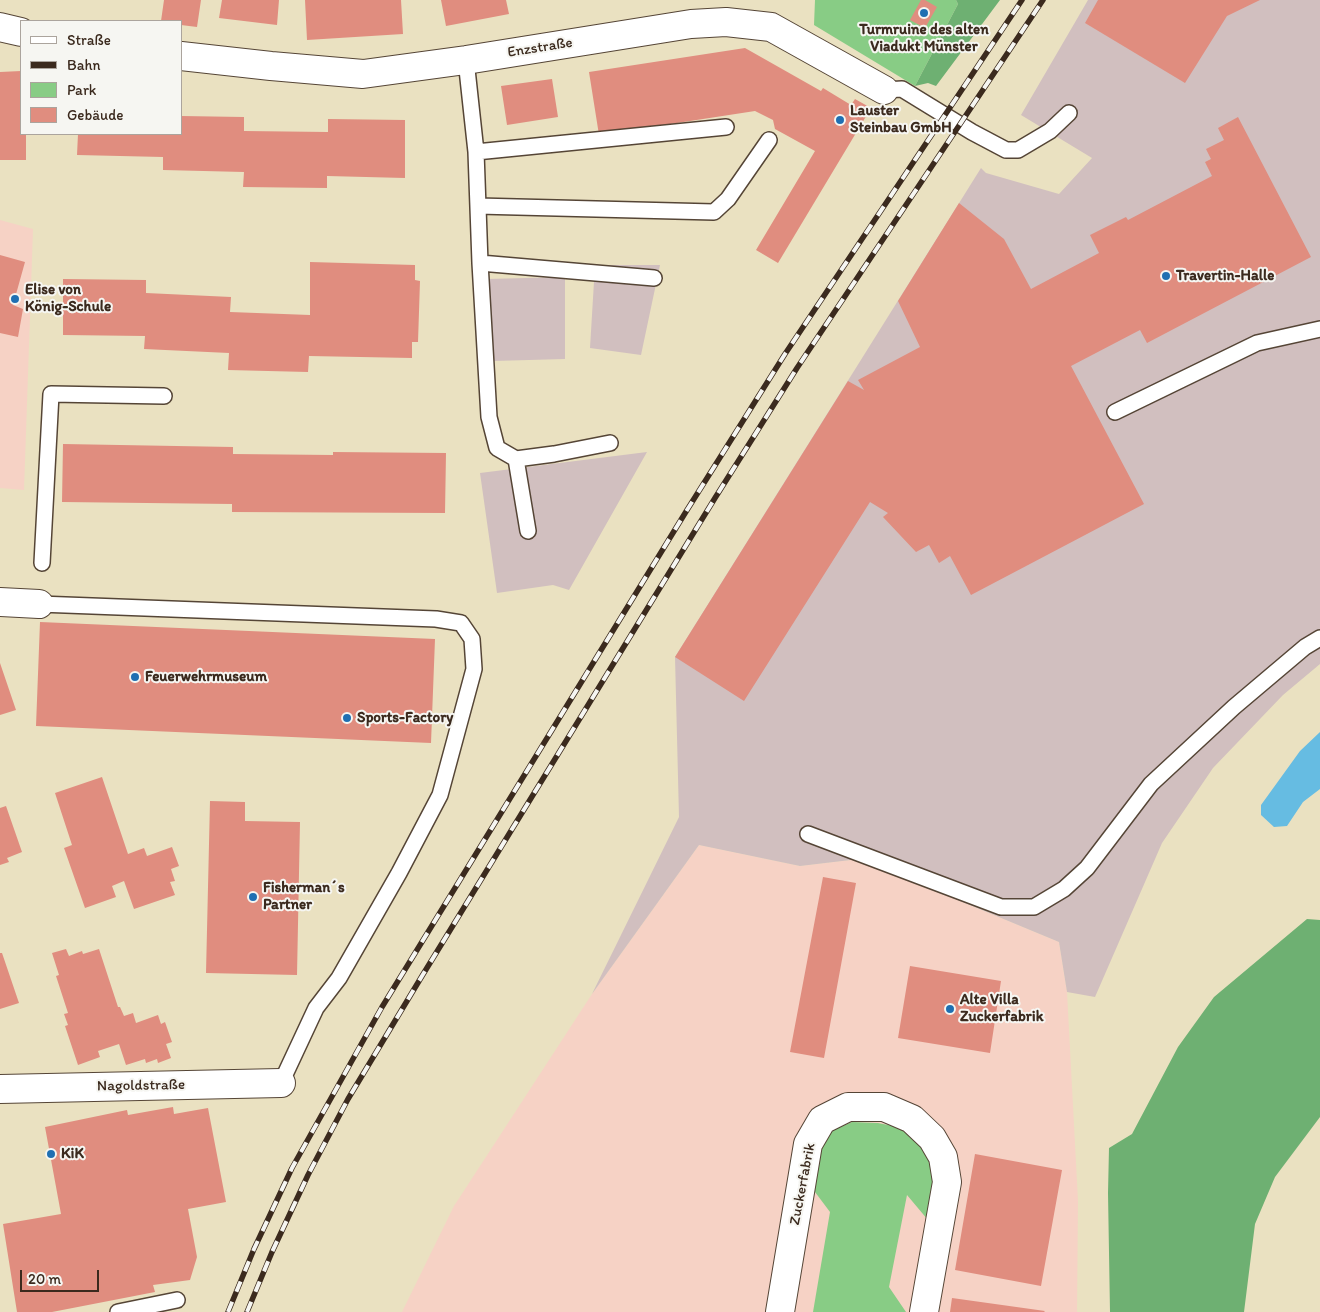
<!DOCTYPE html>
<meta charset="utf-8">
<style>
body{margin:0}
#map{position:relative;width:1320px;height:1312px;overflow:hidden;background:#eae1c1;font-family:Itim,sans-serif}
canvas{display:block}
.legend{position:absolute;left:20px;top:20px;width:162px;height:115px;box-sizing:border-box;background:#f6f6f2;border:1px solid #aba49d;margin:0;padding:6px 9px;list-style:none;font-size:15px;color:#3b2a1e}
.legend li{display:flex;align-items:center;gap:10px;height:25px}
.legend b{width:25px;border:1px solid #aba49d}
.scale{position:absolute;left:20px;top:1270px;width:79px;height:22px;box-sizing:border-box;border:2px solid #3b2a1e;border-top:0;padding-left:6px;font-size:15px;line-height:18px;white-space:nowrap;color:#3b2a1e;-webkit-text-stroke:4px #f6f6f2;paint-order:stroke}
</style>
<div id="map">
<canvas width="1320" height="1312"></canvas>
<ul class="legend">
<li><b style="height:6px;background:#fff"></b>Straße</li>
<li><b style="height:6px;background:#3b2a1e"></b>Bahn</li>
<li><b style="height:14px;background:#88cc85"></b>Park</li>
<li><b style="height:14px;background:#e08d7f"></b>Gebäude</li>
</ul>
<div class="scale">20 m</div>
</div>
<script>
const ctx = document.querySelector('canvas').getContext('2d');
ctx.lineJoin = 'round';
function paint(path, color) { ctx.fillStyle = color; ctx.fill(path, 'evenodd'); }
const shape = rows => new Path2D(rows.map(r => 'M' + r).join(''));
function stroke(path, color, width, dash) { ctx.strokeStyle = color; ctx.lineWidth = width; ctx.lineCap = dash ? 'butt' : 'round'; ctx.setLineDash(dash || []); ctx.stroke(path); }
function write(font, color, halo, rows, align = 'center') {
  ctx.font = font + ' Itim,sans-serif'; ctx.lineWidth = 4; ctx.setLineDash([]); ctx.textBaseline = 'middle'; ctx.strokeStyle = halo; ctx.fillStyle = color; for (const [text, x, y, turn = 0] of rows) {
    ctx.save(); ctx.translate(x, y); ctx.rotate((+turn || 0) * Math.PI / 180); ctx.textAlign = isNaN(turn) ? turn : align; if (halo) ctx.strokeText(text, 0, 0); ctx.fillText(text, 0, 0); ctx.restore();
  }
}
paint(shape([
 [0,220,33,229,24,490,0,488],
 [699,845,800,866,859,859,1059,942,1067,992,1078,1201,1077,1312,402,1312,454,1206,592,994]
]), '#f6d2c5');
paint(shape([
 [1088,0,1320,0,1320,664,1283,695,1213,768,1162,843,1095,997,1067,992,1059,942,859,859,800,866,699,845,592,994,679,817,675,657,981,168,986,173,1059,194,1092,158,1021,115],
 [595,265,660,265,641,355,590,348],
 [565,277,565,359,493,361,487,279],
 [647,452,569,590,553,585,497,593,480,473]
]), '#d1bfbf');
paint(shape([
 [815,0,956,0,958,4,915,86,814,25],
 [852,1122,878,1123,908,1129,917,1135,935,1172,928,1220,907,1195,889,1287,906,1312,813,1312,830,1212,809,1184,814,1155,829,1132]
]), '#88cc85');
paint(shape([
 [956,0,1000,0,936,86,928,83,915,86,958,4],
 [1307,919,1320,920,1320,1117,1275,1177,1255,1224,1244,1312,1110,1312,1108,1193,1109,1148,1132,1134,1178,1047,1214,997]
]), '#6eb072');
paint(shape([
 [1320,732,1320,789,1303,802,1287,826,1274,827,1261,815,1261,805,1300,751]
]), '#66bce2');
paint(shape([
 [164,0,201,0,197,27,181,25,181,21,161,21],
 [222,0,279,0,277,25,219,18],
 [305,0,401,0,403,34,307,40],
 [441,0,506,0,509,14,446,26],
 [921,0,925,0,937,7,925,28,910,20],
 [1098,0,1260,0,1227,16,1185,83,1085,23],
 [745,48,821,91,823,88,851,105,855,99,871,108,778,263,756,250,815,151,775,129,773,120,755,111,599,135,589,72],
 [21,71,21,134,26,134,26,160,0,160,0,72],
 [552,79,558,117,507,125,501,86],
 [181,116,244,117,244,131,328,132,328,119,405,120,405,178,327,176,327,188,243,187,244,172,163,170,163,157,77,155,78,134,181,134],
 [1238,117,1311,257,1147,343,1140,330,1071,366,1144,504,971,595,950,556,939,563,929,545,916,552,883,517,888,513,870,502,744,701,675,657,848,381,864,390,858,380,920,347,898,301,959,203,1004,239,1031,289,1099,253,1090,235,1126,217,1128,220,1212,176,1205,162,1211,159,1206,149,1224,140,1218,128],
 [0,255,25,262,13,305,23,309,18,337,0,333],
 [310,262,415,265,415,280,420,281,418,342,412,342,412,358,309,356,308,372,228,370,229,353,144,349,145,336,63,335,63,279,146,280,146,293,231,297,230,312,310,315],
 [63,444,233,447,233,454,333,455,333,452,446,453,445,513,232,512,232,504,62,502],
 [40,622,435,639,431,743,36,726],
 [0,663,16,710,0,715],
 [102,777,128,854,144,848,147,856,172,847,179,866,171,869,175,881,170,882,175,895,134,909,124,881,112,886,116,897,85,908,64,848,72,845,55,793],
 [210,801,245,802,245,821,300,822,297,975,206,973],
 [6,806,22,852,7,858,9,862,0,865,0,808],
 [823,877,856,883,824,1058,790,1052],
 [66,949,69,956,82,951,83,954,99,949,118,1007,120,1007,124,1016,133,1013,136,1023,158,1015,161,1024,165,1022,172,1042,166,1044,171,1058,158,1063,157,1059,146,1063,145,1059,126,1065,119,1044,98,1051,100,1057,78,1065,65,1026,68,1025,64,1014,68,1013,56,976,59,975,52,953],
 [0,953,2,953,19,1003,0,1009],
 [910,966,1001,981,990,1053,898,1038],
 [173,1107,174,1114,208,1108,226,1202,188,1209,197,1257,190,1280,153,1285,155,1292,52,1312,17,1312,3,1224,61,1214,45,1127,127,1110,128,1115],
 [975,1154,1062,1170,1041,1286,955,1270],
 [952,1298,1045,1311,1044,1312,950,1312]
]), '#e08d7f');
const service = shape([
 [466,60,476,152,480,263,489,417,497,448,516,459,528,531],
 [884,90,902,89,972,132,1006,150,1018,150,1050,131,1069,113],
 [476,152,726,127],
 [478,206,714,212,728,199,769,140],
 [480,263,654,278],
 [1115,412,1257,343,1320,329],
 [516,459,554,454,610,443],
 [42,563,51,394,164,396],
 [39,604,436,619,461,623,472,639,474,669,440,795,399,873,339,978,316,1008,281,1083],
 [808,834,1001,907,1034,907,1064,889,1087,868,1151,784,1234,707,1305,647,1320,638],
 [118,1312,177,1300]
]);
const minor = shape([
 [0,27,21,32],
 [181,56,271,66,363,74,466,60,691,24,726,22,771,27,884,90],
 [0,602,39,604],
 [0,1089,281,1083],
 [780,1312,808,1144,822,1120,848,1107,884,1107,912,1119,932,1138,943,1157,947,1182,924,1312]
]);
stroke(service, '#554536', 18);
stroke(minor, '#554536', 30);
stroke(service, '#fff', 15);
stroke(minor, '#fff', 28);
const rail = shape([
 [228,1312,254,1249,292,1168,382,1007,687,510,785,354,1022,0],
 [247,1312,272,1252,308,1175,348,1099,422,976,715,498,797,368,1043,0]
]);
stroke(rail, '#3b2a1e', 5.5);
stroke(rail, '#f6f6f2', 4, [11]);
for (const [x, y, r, color] of [
 [924,13,5,"#1f6fb2"],
 [840,120,5,"#1f6fb2"],
 [1166,276,5,"#1f6fb2"],
 [15,299,5,"#1f6fb2"],
 [135,677,5,"#1f6fb2"],
 [347,718,5,"#1f6fb2"],
 [253,897,5,"#1f6fb2"],
 [950,1009,5,"#1f6fb2"],
 [51,1154,5,"#1f6fb2"]
]) { const dot = new Path2D(); dot.arc(x, y, r, 0, 2 * Math.PI); ctx.fillStyle = color; ctx.fill(dot); stroke(dot, '#f6f6f2', 2); }
write('bold 15px', '#3b2a1e', '#f6f6f2', [
 ["Turmruine des alten",924,30,"center"],
 ["Viadukt Münster",924,47,"center"],
 ["Lauster",850,111],
 ["Steinbau GmbH",850,128],
 ["Travertin-Halle",1176,276],
 ["Elise von",25,290],
 ["König-Schule",25,307],
 ["Feuerwehrmuseum",145,677],
 ["Sports-Factory",357,718],
 ["Fisherman´s",263,888],
 ["Partner",263,905],
 ["Alte Villa",960,1000],
 ["Zuckerfabrik",960,1017],
 ["KiK",61,1154]
], 'left');
write('15px', '#3b2a1e', '#f6f6f2', [
 ["Enzstraße",540,48,-9],
 ["Nagoldstraße",141,1086,-1],
 ["Zuckerfabrik",803,1184,-79]
]);
</script>
